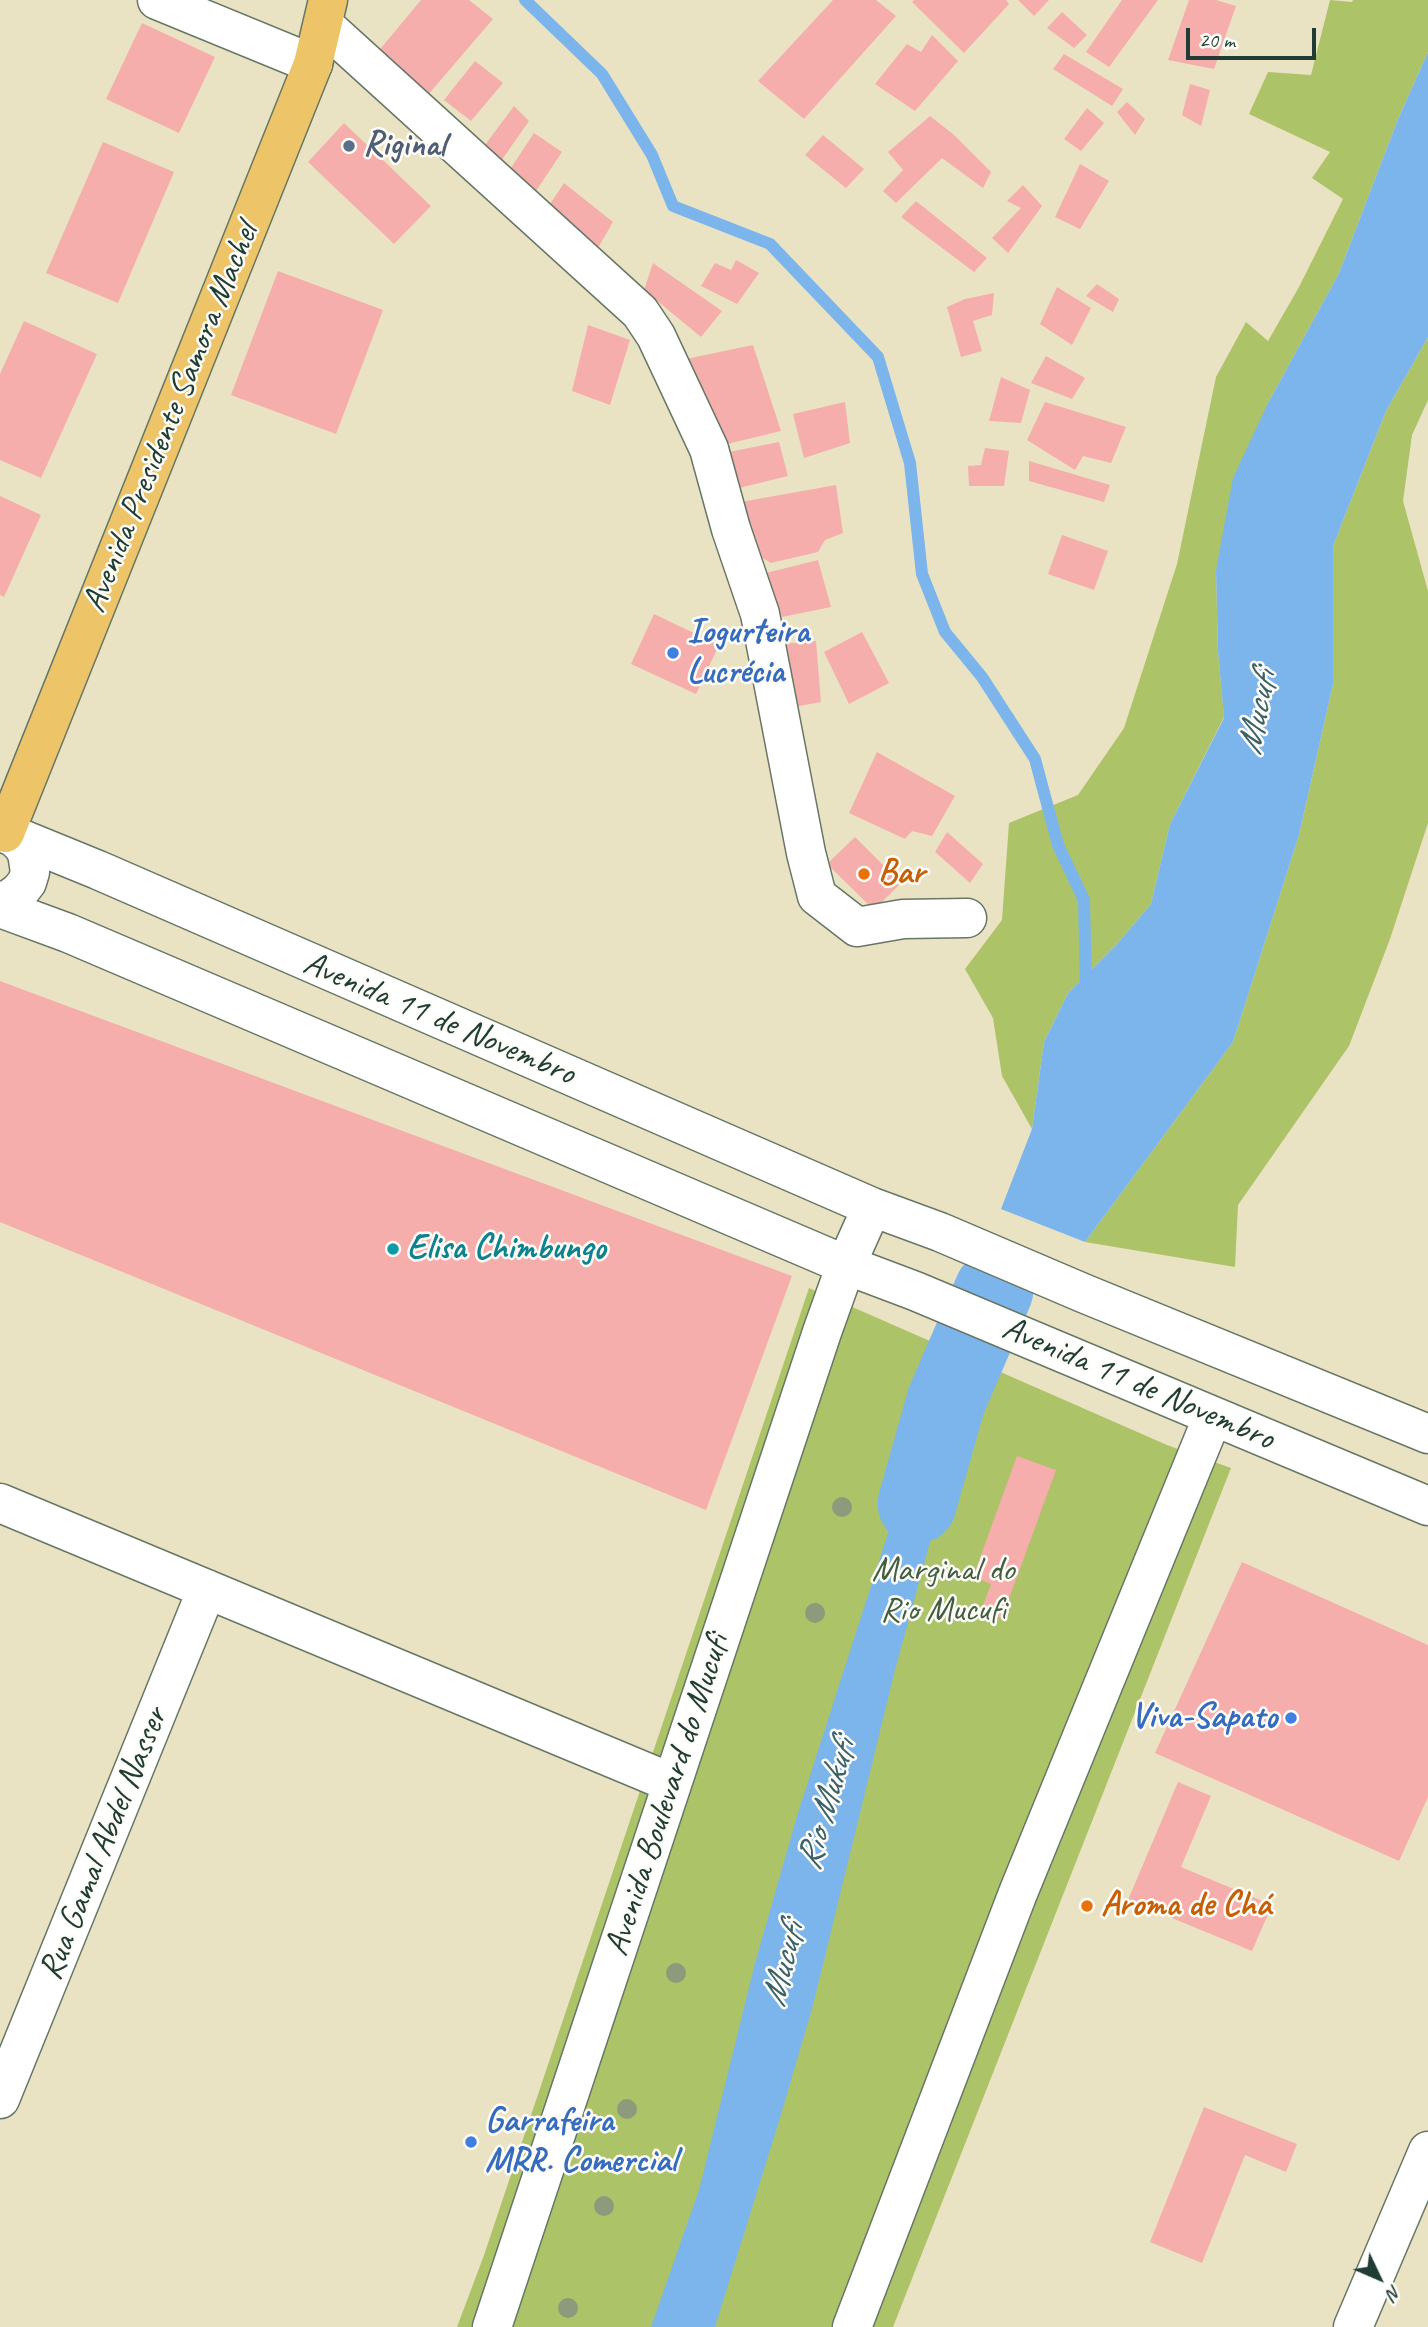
<!DOCTYPE html>
<meta charset="utf-8">
<style>
body{margin:0}
#map{position:relative;width:1428px;height:2327px;overflow:hidden;background:#eae3c3;font-family:Caveat,sans-serif}
canvas{display:block}
.north{position:absolute;left:1344px;top:2243px;width:70px;height:70px;-webkit-text-stroke:5px #fdfcf7;paint-order:stroke;rotate:134deg;font-size:19px;font-weight:700;line-height:28px;text-align:center;color:#1f3d34}
.north::after{content:'';display:block;margin:auto;width:24px;height:32px;background:#1f3d34;clip-path:polygon(50% 0,100% 100%,50% 72%,0 100%)}
.scale{position:absolute;left:1186px;top:28px;width:130px;height:32px;box-sizing:border-box;border:4px solid #1f3d34;border-top:0;padding-left:9px;font-size:21px;line-height:24px;white-space:nowrap;color:#1f3d34;-webkit-text-stroke:5px #fdfcf7;paint-order:stroke}
</style>
<div id="map">
<canvas width="1428" height="2327"></canvas>
<div class="north">N</div>
<div class="scale">20 m</div>
</div>
<script>
const ctx = document.querySelector('canvas').getContext('2d');
ctx.lineJoin = 'round';
function paint(path, color) { ctx.fillStyle = color; ctx.fill(path, 'evenodd'); }
const shape = rows => new Path2D(rows.map(r => 'M' + r).join(''));
function stroke(path, color, width, dash) { ctx.strokeStyle = color; ctx.lineWidth = width; ctx.lineCap = dash ? 'butt' : 'round'; ctx.setLineDash(dash || []); ctx.stroke(path); }
function write(font, color, halo, rows, align = 'center') {
  ctx.font = font + ' Caveat,sans-serif'; ctx.lineWidth = 5; ctx.setLineDash([]); ctx.textBaseline = 'middle'; ctx.strokeStyle = halo; ctx.fillStyle = color; for (const [text, x, y, turn = 0] of rows) {
    ctx.save(); ctx.translate(x, y); ctx.rotate((+turn || 0) * Math.PI / 180); ctx.textAlign = isNaN(turn) ? turn : align; if (halo) ctx.strokeText(text, 0, 0); ctx.fillText(text, 0, 0); ctx.restore();
  }
}
paint(shape([
 [1330,0,1352,2,1353,0,1428,0,1428,52,1398,119,1339,273,1268,403,1216,570,1218,651,1224,717,1170,824,1151,904,1117,944,1068,993,1044,1042,1032,1129,1002,1076,993,1018,965,969,1002,920,1009,823,1078,795,1124,728,1177,564,1216,377,1246,322,1268,341,1299,287,1343,199,1312,178,1330,152,1249,114,1268,72,1311,75],
 [1428,337,1428,400,1412,435,1403,501,1428,591,1428,823,1390,939,1349,1046,1238,1205,1235,1267,1085,1242,1233,1042,1299,835,1333,684,1333,546,1386,411],
 [809,1288,1167,1445,1231,1468,893,2327,457,2327,483,2258]
]), '#adc367');
paint(shape([
 [1428,52,1428,337,1386,411,1333,546,1333,684,1299,835,1233,1042,1085,1242,1001,1209,1032,1129,1044,1042,1068,993,1117,944,1151,904,1170,824,1224,718,1218,651,1216,570,1233,478,1268,403,1339,273,1398,119],
 [927,1389,946,1401,968,1403,895,1670,812,2009,779,2121,715,2327,651,2327,699,2190,755,1963,797,1816,906,1477]
]), '#7cb5ec');
stroke(shape([
 [525,0,602,74,652,155,673,206,770,244,878,357,910,463,922,574,945,632,982,677,1035,759,1058,845,1084,900,1086,989]
]), '#7cb5ec', 12);
stroke(shape([
 [917,1504,946,1401,994,1290]
]), '#7cb5ec', 79);
paint(shape([
 [421,0,469,0,493,19,427,96,376,54],
 [833,0,876,0,896,16,804,119,758,81],
 [914,0,1006,0,1009,4,964,53,912,2],
 [1018,0,1049,0,1034,16],
 [1122,0,1158,0,1109,67,1086,52],
 [1189,0,1216,0,1236,6,1214,69,1168,60],
 [1062,12,1087,35,1074,48,1047,28],
 [142,23,215,57,179,133,106,99],
 [932,35,958,61,915,111,875,84,907,44,921,52],
 [1064,54,1123,89,1112,106,1053,69],
 [475,61,503,83,471,121,444,100],
 [1190,84,1210,90,1201,126,1182,115],
 [1127,102,1145,119,1135,135,1117,112],
 [514,106,529,121,499,164,482,149],
 [1087,108,1104,123,1081,151,1064,139],
 [930,116,953,134,991,172,983,188,942,158,896,203,883,191,903,170,888,152],
 [344,123,431,206,394,244,308,162],
 [534,133,562,152,534,194,507,174],
 [823,135,864,169,846,188,805,155],
 [103,142,174,172,118,303,46,273],
 [1080,164,1109,181,1080,229,1055,217],
 [564,183,613,222,598,248,548,207],
 [1023,185,1042,206,1008,253,992,238,1021,208,1007,201],
 [916,201,987,258,974,272,901,217],
 [736,260,759,273,737,304,701,286,715,263,731,270],
 [653,263,722,311,701,337,644,290],
 [278,271,383,310,336,434,231,395],
 [1097,284,1119,299,1113,312,1086,296],
 [1057,287,1091,308,1072,345,1040,324],
 [994,293,992,315,973,321,982,351,961,357,947,307,965,299],
 [24,321,97,354,41,478,0,460,0,374],
 [588,325,630,340,610,405,572,391],
 [753,345,781,431,727,444,681,360],
 [1046,356,1085,378,1072,399,1031,383],
 [1001,377,1030,390,1021,423,989,421],
 [845,402,850,443,804,458,793,414],
 [1045,402,1126,427,1111,463,1083,456,1075,470,1027,440],
 [779,442,788,476,735,489,719,454],
 [985,448,1009,451,1004,486,969,486,968,466,981,465],
 [1029,461,1110,485,1104,502,1029,481],
 [836,485,843,533,825,540,818,552,771,563,756,554,735,503],
 [0,496,41,515,4,597,0,595],
 [1062,535,1108,551,1094,590,1048,574],
 [818,560,831,607,782,617,766,573],
 [654,614,719,645,696,694,631,664],
 [862,632,889,683,849,704,824,652],
 [816,641,821,702,794,707,781,644],
 [877,752,955,796,932,836,912,831,905,839,849,813],
 [947,832,983,864,970,883,935,852],
 [855,837,901,883,874,910,827,864],
 [0,981,792,1276,706,1510,0,1222],
 [1017,1456,1056,1470,1002,1618,981,1611,991,1584,973,1577],
 [1242,1562,1428,1645,1428,1797,1399,1861,1155,1753],
 [1178,1782,1211,1796,1181,1867,1272,1905,1252,1951,1128,1900],
 [1204,2107,1297,2144,1286,2172,1245,2155,1202,2263,1150,2242]
]), '#f5aeac');
const minor = shape([
 [157,0,313,64],
 [324,25,640,312,656,336,709,449,731,529,760,614,806,853,817,896,857,927,903,919,967,918],
 [0,830,98,870,872,1207,940,1232,1083,1293,1428,1434],
 [0,902,11,898,20,891,27,882,30,872,27,853,22,845,15,838,2,832],
 [0,908,68,933,846,1265,915,1291,1428,1506],
 [0,1503,672,1783],
 [0,2099,207,1589],
 [492,2327,822,1332,846,1265,872,1207],
 [852,2327,1018,1893,1213,1416],
 [1353,2327,1428,2151]
]);
const major = shape([
 [5,833,313,64,328,0]
]);
stroke(minor, '#676', 41);
stroke(major, '#676', 41);
stroke(minor, '#fff', 38);
stroke(major, '#eec469', 38);
ctx.fillStyle = '#8e9a7c';
for (const [x, y] of [
 [842,1507],
 [815,1613],
 [676,1973],
 [627,2109],
 [604,2206],
 [568,2308]
]) { ctx.beginPath(); ctx.arc(x, y, 10, 0, 2 * Math.PI); ctx.fill(); }
for (const [x, y, r, color] of [
 [349,146,7,"#5c6f8a"],
 [673,653,7,"#3f7fe0"],
 [864,874,7,"#e8710a"],
 [393,1249,7,"#0f9aa8"],
 [1291,1718,7,"#3f7fe0"],
 [1087,1906,7,"#e8710a"],
 [471,2142,7,"#3f7fe0"]
]) { const dot = new Path2D(); dot.arc(x, y, r, 0, 2 * Math.PI); ctx.fillStyle = color; ctx.fill(dot); stroke(dot, '#fdfcf7', 2.5); }
write('bold 35px', '#4e5e75', '#fdfcf7', [
 ["Riginal",363,146]
], 'left');
write('35px', '#1f3d34', '#fdfcf7', [
 ["Avenida Presidente Samora Machel",171,418,-68],
 ["Avenida 11 de Novembro",439,1019,23],
 ["Avenida 11 de Novembro",1138,1384,23],
 ["Avenida Boulevard do Mucufi",668,1795,-72],
 ["Rua Gamal Abdel Nasser",104,1844,-68]
]);
write('bold 35px', '#366cbe', '#fdfcf7', [
 ["Iogurteira",687,633],
 ["Lucrécia",687,673],
 ["Viva-Sapato",1277,1718,"right"],
 ["Garrafeira",485,2122],
 ["MRR. Comercial",485,2162]
], 'left');
write('bold 35px', '#c56008', '#fdfcf7', [
 ["Bar",878,874],
 ["Aroma de Chá",1101,1906]
], 'left');
write('bold 35px', '#0d838f', '#fdfcf7', [
 ["Elisa Chimbungo",407,1249]
], 'left');
write('35px', '#425e41', '#fdfcf7', [
 ["Marginal do",943,1571],
 ["Rio Mucufi",943,1611]
]);
write('italic 37px', '#3b616b', '#fdfcf7', [
 ["Mucufi",1258,713,-79],
 ["Rio Mukufi",827,1805,-74],
 ["Mucufi",784,1965,-76]
]);
</script>
